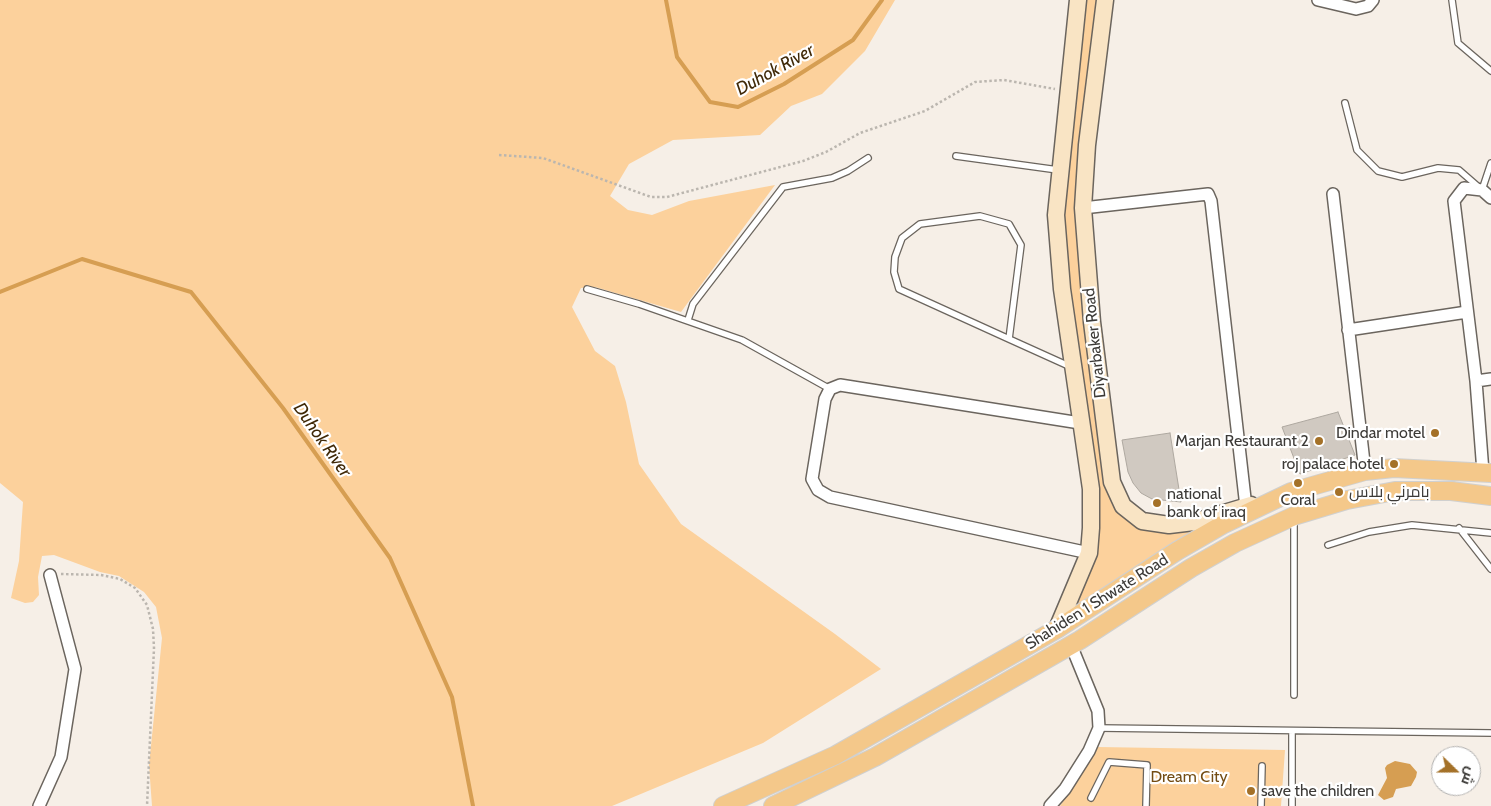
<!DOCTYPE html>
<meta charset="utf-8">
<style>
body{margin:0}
#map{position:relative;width:1491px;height:806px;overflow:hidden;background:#f6efe7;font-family:Cabin,Cairo,sans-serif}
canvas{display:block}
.north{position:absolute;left:1431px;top:746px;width:50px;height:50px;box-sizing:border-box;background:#fff;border:1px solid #b1b0af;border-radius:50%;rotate:112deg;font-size:14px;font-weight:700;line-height:20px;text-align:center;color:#3c3a37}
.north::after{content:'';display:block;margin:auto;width:18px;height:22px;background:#a47128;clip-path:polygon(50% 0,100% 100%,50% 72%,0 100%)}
</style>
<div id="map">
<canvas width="1491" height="806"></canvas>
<div class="north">ش</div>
</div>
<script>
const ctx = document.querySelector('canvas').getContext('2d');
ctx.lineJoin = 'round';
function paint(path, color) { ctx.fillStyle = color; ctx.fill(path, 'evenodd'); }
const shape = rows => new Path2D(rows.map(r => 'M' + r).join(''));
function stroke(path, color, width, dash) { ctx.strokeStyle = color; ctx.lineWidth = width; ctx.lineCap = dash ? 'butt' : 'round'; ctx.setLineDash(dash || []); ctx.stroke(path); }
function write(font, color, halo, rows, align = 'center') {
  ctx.font = font + ' Cabin,Cairo,sans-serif'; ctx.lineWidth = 4.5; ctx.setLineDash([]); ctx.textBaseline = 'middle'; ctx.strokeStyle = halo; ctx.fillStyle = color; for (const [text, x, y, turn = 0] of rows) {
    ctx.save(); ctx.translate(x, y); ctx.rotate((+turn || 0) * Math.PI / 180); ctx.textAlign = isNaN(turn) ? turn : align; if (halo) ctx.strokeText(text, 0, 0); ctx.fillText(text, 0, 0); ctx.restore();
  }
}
paint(shape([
 [0,0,895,0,865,51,822,94,791,106,760,135,673,140,629,164,610,196,628,210,652,215,689,201,775,185,681,312,595,287,581,288,572,307,595,351,615,366,626,402,639,464,681,524,835,634,881,669,763,743,612,806,152,806,149,765,162,638,156,607,144,592,119,576,100,572,54,555,42,556,38,577,39,595,33,602,25,603,11,598,19,561,23,502,0,483],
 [1078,0,1105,0,1083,208,1112,482,1142,521,1224,513,1057,629,1089,553,1056,215],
 [1098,747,1285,750,1281,806,1060,806]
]), '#fcd19c');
paint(shape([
 [1395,761,1410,764,1417,772,1416,777,1411,786,1396,789,1393,797,1384,800,1378,795,1387,778,1385,768,1387,765]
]), '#d69e52');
stroke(shape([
 [666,0,677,57,710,102,738,107,784,84,853,40,882,0],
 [0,292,82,259,191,292,283,408,390,558,452,697,473,806]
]), '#d69e52', 4);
const building = shape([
 [1338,412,1355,455,1300,474,1282,427,1338,412],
 [1170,433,1181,502,1152,499,1141,493,1133,483,1128,472,1122,440,1170,433]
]);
paint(building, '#d0c9c1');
stroke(building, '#aea8a0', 1);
const service = shape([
 [1452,0,1458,43,1491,71],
 [1345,103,1357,150,1378,171,1402,177,1438,168,1459,170,1482,190,1491,163],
 [956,156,1058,170],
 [587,289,639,304,742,340,830,389],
 [688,320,693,304,783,187,832,178,848,171,868,158],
 [1009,339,1021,245,1009,224,980,216,920,224,902,238,895,257,894,272,899,289,1009,339,1071,367],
 [1294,518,1294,695],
 [1459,528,1491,569],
 [1328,545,1369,532,1412,525,1491,533],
 [1099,728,1491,733],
 [1091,798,1109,762,1147,765,1146,806],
 [1261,806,1262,766],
 [1292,806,1292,731]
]);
const minor = shape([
 [1318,0,1356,9,1368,6,1373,0],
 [1333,194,1365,471],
 [1083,208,1208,194,1211,201,1246,507],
 [1348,330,1467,312],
 [1476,381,1491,379],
 [1080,423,840,385,830,389,825,399,812,479,818,490,830,497,1089,553],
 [1483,472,1476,381,1454,201,1464,188,1482,190,1491,198],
 [39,806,61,757,75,669,50,575],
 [1050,806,1065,789,1089,751,1099,728,1098,711,1071,645]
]);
const secondary = shape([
 [1105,0,1087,145,1083,208,1092,322,1112,482,1123,506,1142,521,1169,525,1194,522,1251,505],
 [1057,629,1089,553,1091,528,1091,489,1062,289,1056,215,1078,0]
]);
const primary = shape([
 [723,806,836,755,1057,629,1177,551,1222,525,1291,492,1365,471,1394,468,1491,473],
 [773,806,875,757,1080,640,1191,568,1235,543,1294,516,1347,500,1395,491,1451,491,1491,496]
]);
stroke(service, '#6b655e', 8);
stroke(minor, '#6b655e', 14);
stroke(secondary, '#6b655e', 19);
stroke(primary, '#d0d0cf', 20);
stroke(shape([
 [499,155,543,158,651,197,667,197,803,161,826,152,860,133,925,111,975,82,1004,80,1055,89],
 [61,574,101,575,120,579,135,588,147,605,153,629,154,648,147,806]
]), '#bbb6af', 2.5, [2.5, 2.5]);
stroke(service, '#fff', 5.5);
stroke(minor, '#fff', 11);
stroke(secondary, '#f9e4c4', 16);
stroke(primary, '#f4c88a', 18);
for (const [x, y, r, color] of [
 [1435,433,5,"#a47128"],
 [1319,441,5,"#a47128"],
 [1394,464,5,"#a47128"],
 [1298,483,5,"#a47128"],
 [1339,492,5,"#a47128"],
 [1157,503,5,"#a47128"],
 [1251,791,5,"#a47128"]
]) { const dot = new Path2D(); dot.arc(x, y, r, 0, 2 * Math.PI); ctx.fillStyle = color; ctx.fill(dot); stroke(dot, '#fff', 2); }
write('16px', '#3c3a37', '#fff', [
 ["Diyarbaker Road",1095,343,-96],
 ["Shahiden 1 Shwate Road",1097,602,-32]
]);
write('16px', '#3c3a37', '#fff', [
 ["Dindar motel",1425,433],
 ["Marjan Restaurant 2",1309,441],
 ["roj palace hotel",1384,464],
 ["بامرني بلاس",1349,492,"left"],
 ["national",1167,494,"left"],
 ["bank of iraq",1167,512,"left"],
 ["Coral",1298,500,"center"],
 ["save the children",1261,791,"left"]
], 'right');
write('16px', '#734c13', '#fff', [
 ["Dream City",1189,777]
]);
write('italic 18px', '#402907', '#fff', [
 ["Duhok River",775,70,-29],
 ["Duhok River",322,440,55]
]);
</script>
